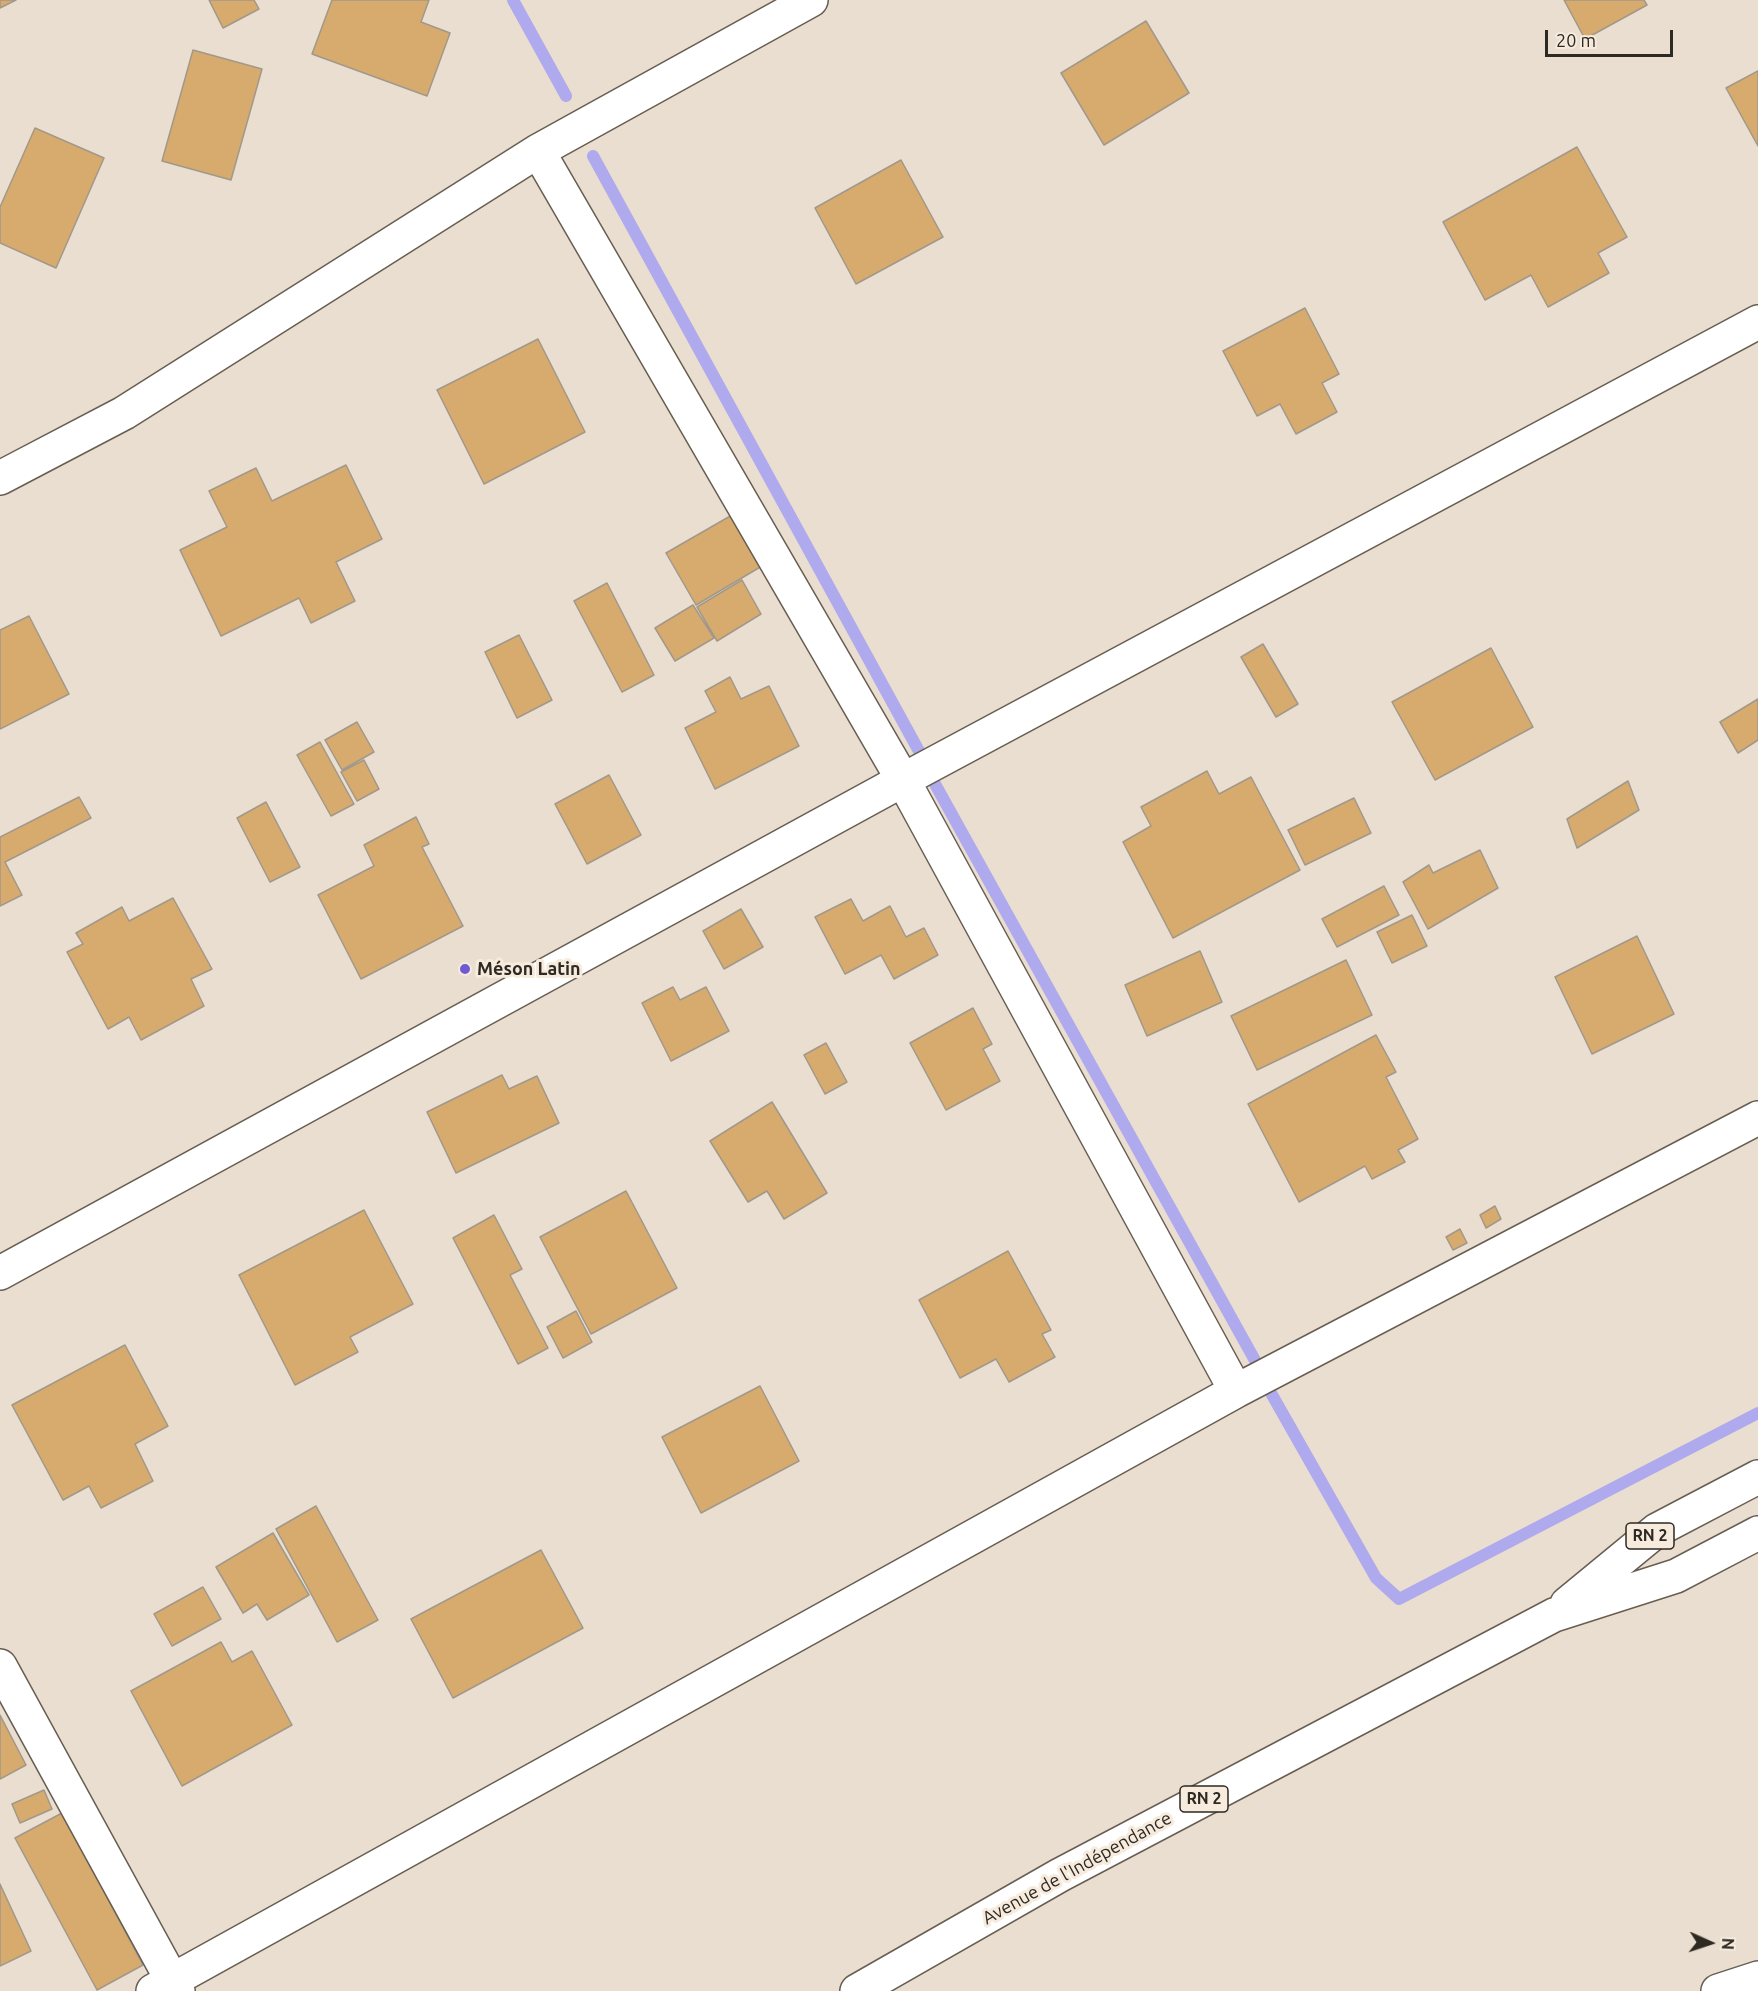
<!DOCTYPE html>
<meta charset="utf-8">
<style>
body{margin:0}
#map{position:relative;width:1758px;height:1991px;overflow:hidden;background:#e9decf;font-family:Ubuntu,sans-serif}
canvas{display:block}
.north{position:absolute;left:1680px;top:1913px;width:60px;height:60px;-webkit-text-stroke:4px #f6ebdc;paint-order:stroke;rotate:93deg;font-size:16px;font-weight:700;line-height:24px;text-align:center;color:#2d2923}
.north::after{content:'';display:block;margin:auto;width:21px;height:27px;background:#2d2923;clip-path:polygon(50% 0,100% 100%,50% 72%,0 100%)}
.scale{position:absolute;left:1545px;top:30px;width:128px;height:27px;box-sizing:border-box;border:3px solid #2d2923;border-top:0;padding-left:8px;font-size:18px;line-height:21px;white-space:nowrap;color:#2d2923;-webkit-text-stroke:4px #f6ebdc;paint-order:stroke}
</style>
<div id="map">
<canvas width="1758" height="1991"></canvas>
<div class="north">N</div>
<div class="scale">20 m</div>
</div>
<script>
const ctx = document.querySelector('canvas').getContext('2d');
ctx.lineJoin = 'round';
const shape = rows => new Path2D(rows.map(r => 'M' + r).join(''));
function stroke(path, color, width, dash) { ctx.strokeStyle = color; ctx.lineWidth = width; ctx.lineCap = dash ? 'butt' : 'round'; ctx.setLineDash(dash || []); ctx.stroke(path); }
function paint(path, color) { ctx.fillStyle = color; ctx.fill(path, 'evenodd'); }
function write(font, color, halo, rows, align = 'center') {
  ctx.font = font + ' Ubuntu,sans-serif'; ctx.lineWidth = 6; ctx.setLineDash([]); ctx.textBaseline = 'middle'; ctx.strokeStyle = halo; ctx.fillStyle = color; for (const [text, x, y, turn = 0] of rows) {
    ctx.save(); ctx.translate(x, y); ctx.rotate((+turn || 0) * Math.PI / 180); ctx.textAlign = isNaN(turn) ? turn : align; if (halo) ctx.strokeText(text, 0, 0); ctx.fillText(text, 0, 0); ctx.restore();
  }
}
stroke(shape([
 [513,0,566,96],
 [593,156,920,753],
 [935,784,1257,1364],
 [1271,1393,1376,1578,1399,1599,1758,1413]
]), '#aeaaed', 12);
const building = shape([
 [0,0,16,0,0,8,0,0],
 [209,0,254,0,259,9,223,28,209,0],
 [332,0,429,0,421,22,450,33,427,96,312,54,332,0],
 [1564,0,1644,0,1647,5,1585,39,1564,0],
 [1146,21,1189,93,1104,145,1061,73,1146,21],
 [193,50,262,69,231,180,162,161,193,50],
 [1758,71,1758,146,1726,88,1758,71],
 [35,128,104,158,56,268,0,243,0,207,35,128],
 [1577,147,1627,237,1598,253,1609,273,1548,307,1531,275,1485,300,1443,222,1577,147],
 [901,160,943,237,856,284,815,208,901,160],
 [1305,308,1339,374,1322,383,1337,412,1296,434,1280,404,1257,416,1223,351,1305,308],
 [538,339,585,432,484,484,437,390,538,339],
 [346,465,382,539,336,562,355,601,311,623,299,598,221,636,180,550,227,527,209,491,256,468,272,501,346,465],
 [732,515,762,566,696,605,666,553,732,515],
 [742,580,761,614,717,641,697,607,742,580],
 [607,583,654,675,622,692,574,601,607,583],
 [693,605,714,638,675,661,655,628,693,605],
 [29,616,69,694,0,729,0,630,29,616],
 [519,635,552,700,517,718,485,652,519,635],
 [1263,644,1298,704,1276,717,1241,657,1263,644],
 [1491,648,1533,727,1435,780,1392,702,1491,648],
 [730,677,741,699,769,686,799,746,715,789,685,728,716,712,705,691,730,677],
 [1758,699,1758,740,1738,753,1720,722,1758,699],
 [357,722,374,752,342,770,325,740,357,722],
 [320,742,354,804,331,816,297,755,320,742],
 [364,760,379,789,357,801,341,772,364,760],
 [1207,771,1219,794,1251,777,1300,870,1173,938,1123,842,1151,826,1141,807,1207,771],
 [609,775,641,835,587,864,555,804,609,775],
 [1628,781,1639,810,1577,848,1567,819,1628,781],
 [79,797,91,818,5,862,22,895,0,906,0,837,79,797],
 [1354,798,1371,833,1305,865,1288,830,1354,798],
 [266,802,300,867,270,882,237,818,266,802],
 [416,817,429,844,422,847,463,926,361,979,318,895,374,866,364,845,416,817],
 [1480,850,1498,888,1428,929,1403,882,1429,865,1433,873,1480,850],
 [1384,886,1399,915,1337,947,1322,919,1384,886],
 [173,898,212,969,191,979,204,1006,141,1040,129,1017,108,1029,67,952,83,944,76,933,122,907,129,921,173,898],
 [851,899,863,921,890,906,906,937,924,928,938,955,894,979,881,955,845,974,815,917,851,899],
 [741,909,763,947,724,969,703,931,741,909],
 [1412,915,1427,946,1392,963,1377,932,1412,915],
 [1637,936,1674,1014,1592,1054,1555,977,1637,936],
 [1200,951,1222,1002,1147,1036,1125,985,1200,951],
 [1346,960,1372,1015,1257,1070,1231,1016,1346,960],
 [673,987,680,1000,706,987,729,1031,671,1061,642,1003,673,987],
 [973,1008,992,1044,983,1049,1000,1081,946,1110,910,1043,973,1008],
 [1376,1035,1396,1072,1386,1077,1418,1139,1398,1150,1405,1162,1372,1179,1365,1166,1299,1202,1248,1104,1376,1035],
 [826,1043,847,1082,825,1094,804,1055,826,1043],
 [502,1075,509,1089,537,1076,559,1123,456,1173,427,1112,502,1075],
 [772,1102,827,1193,784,1219,767,1191,748,1202,710,1141,772,1102],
 [626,1191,677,1288,591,1334,540,1237,626,1191],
 [1495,1206,1501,1219,1486,1228,1480,1215,1495,1206],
 [364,1210,413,1304,350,1337,358,1352,295,1385,239,1275,364,1210],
 [494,1215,522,1269,510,1275,548,1348,518,1364,453,1238,494,1215],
 [1460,1229,1467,1243,1453,1250,1446,1237,1460,1229],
 [1008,1251,1051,1330,1042,1334,1055,1357,1009,1382,996,1359,960,1378,919,1300,1008,1251],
 [576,1311,592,1342,563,1358,547,1327,576,1311],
 [125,1345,168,1426,135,1444,153,1481,101,1508,89,1486,63,1500,12,1405,125,1345],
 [760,1386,799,1461,701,1513,662,1437,760,1386],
 [316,1506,378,1620,337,1642,276,1529,316,1506],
 [273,1533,309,1595,267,1620,257,1604,243,1613,216,1567,273,1533],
 [541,1550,583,1628,453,1698,411,1619,541,1550],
 [203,1587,221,1619,172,1646,154,1614,203,1587],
 [221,1642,232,1662,252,1651,292,1725,182,1786,131,1691,221,1642],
 [0,1715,26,1765,0,1779,0,1715],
 [44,1790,52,1809,20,1823,12,1804,44,1790],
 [62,1813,143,1965,97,1990,15,1838,62,1813],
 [0,1884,31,1951,0,1966,0,1884]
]);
paint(building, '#d7ab6d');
stroke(building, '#a2988a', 1.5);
const minor = shape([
 [538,151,903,780,1236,1391],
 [0,478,124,413,538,151,811,0],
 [0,1273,903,780,1758,322],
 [0,1666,178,1991],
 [153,1991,1236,1391,1758,1118],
 [1718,1991,1758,1978]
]);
const major = shape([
 [1567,1604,1657,1530,1758,1477],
 [857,1991,1060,1875,1554,1615,1676,1576,1758,1533]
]);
stroke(minor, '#675e51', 36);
stroke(major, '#675e51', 36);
stroke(minor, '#fff', 33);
stroke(major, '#fff', 33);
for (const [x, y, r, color] of [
 [465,969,6,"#6f5ad4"]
]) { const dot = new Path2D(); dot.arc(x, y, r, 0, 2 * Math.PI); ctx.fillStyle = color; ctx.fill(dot); stroke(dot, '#f6ebdc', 2); }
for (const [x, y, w] of [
 [1650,1536,48],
 [1204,1799,48]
]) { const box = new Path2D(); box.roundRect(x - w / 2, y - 13, w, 26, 4.5); ctx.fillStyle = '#f6ebdc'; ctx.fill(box); stroke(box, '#2d2923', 1.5); }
write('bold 16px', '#2d2923', null, [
 ["RN 2",1650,1536],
 ["RN 2",1204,1799]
]);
write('bold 18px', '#2d2923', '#f6ebdc', [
 ["Méson Latin",477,969]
], 'left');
write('18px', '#2d2923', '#f6ebdc', [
 ["Avenue de l'Indépendance",1077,1868,-29]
]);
</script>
